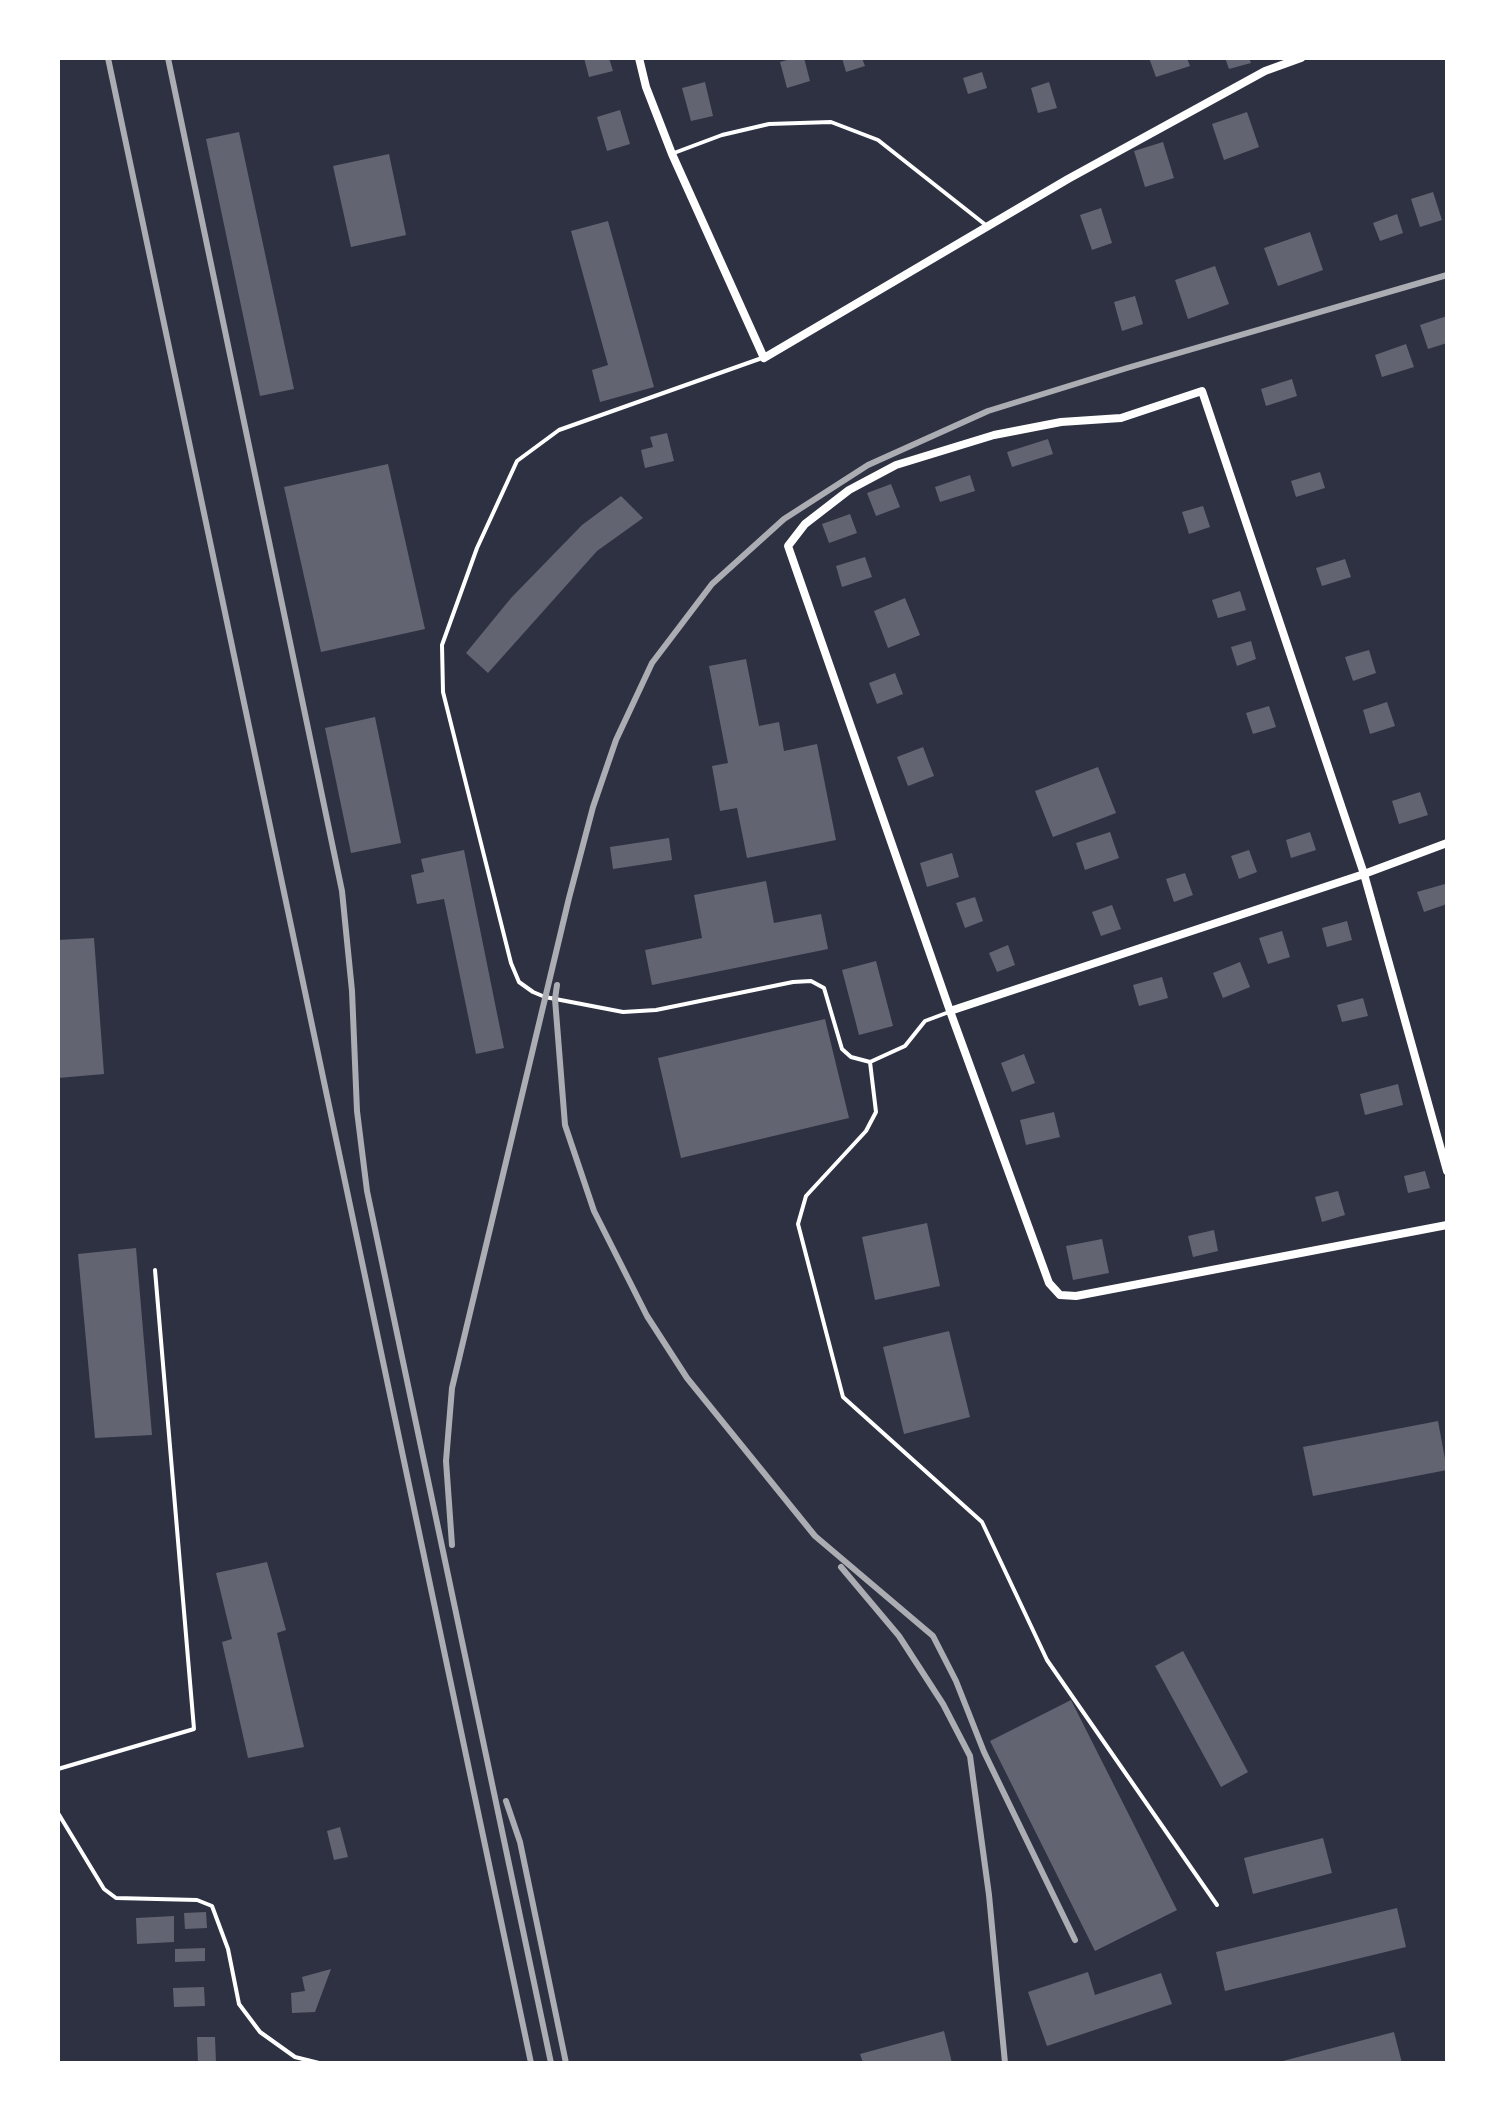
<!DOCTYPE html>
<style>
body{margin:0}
#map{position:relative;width:1505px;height:2121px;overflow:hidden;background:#2d3142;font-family:"Libre Baskerville",serif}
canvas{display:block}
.frame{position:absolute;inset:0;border:60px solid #fff;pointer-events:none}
</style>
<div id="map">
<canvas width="1505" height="2121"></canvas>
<div class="frame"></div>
</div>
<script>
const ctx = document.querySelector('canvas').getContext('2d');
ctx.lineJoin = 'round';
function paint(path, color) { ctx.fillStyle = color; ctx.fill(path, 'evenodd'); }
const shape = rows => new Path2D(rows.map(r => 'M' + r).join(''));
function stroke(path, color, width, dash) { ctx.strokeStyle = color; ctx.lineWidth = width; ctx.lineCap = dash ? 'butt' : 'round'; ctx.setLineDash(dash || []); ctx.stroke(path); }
paint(shape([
 [584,58,609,58,613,71,589,77],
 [794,58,804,58,810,81,787,88,780,62],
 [842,58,862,58,865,66,846,72],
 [1149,58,1187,58,1190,66,1156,77],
 [1225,58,1249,58,1251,63,1229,69],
 [982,72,987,88,968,94,963,78],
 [705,82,713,116,691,121,682,88],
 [1049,82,1057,108,1038,113,1031,88],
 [620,110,630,144,607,151,597,117],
 [1247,112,1259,147,1224,160,1212,124],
 [239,132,294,389,260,396,206,139],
 [1163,142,1174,178,1145,187,1134,151],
 [389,154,406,235,351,247,333,166],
 [1433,192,1442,220,1420,227,1411,199],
 [1101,208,1112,243,1092,250,1080,215],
 [1397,214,1403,233,1380,241,1373,223],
 [608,221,654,387,600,402,592,370,608,365,571,231],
 [1310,232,1323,270,1278,286,1264,248],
 [1215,266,1229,304,1188,319,1175,280],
 [1135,296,1143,324,1122,331,1114,302],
 [1447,316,1447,343,1428,349,1420,325],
 [1406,344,1414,367,1382,377,1375,355],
 [1292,379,1297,396,1266,406,1261,389],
 [667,433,674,461,645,468,641,450,653,447,650,437],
 [1048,439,1053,454,1012,467,1007,452],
 [388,464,425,629,321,652,284,487],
 [1320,472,1325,488,1296,497,1291,481],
 [970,475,975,491,940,502,935,487],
 [891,484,900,507,876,516,867,493],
 [621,496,643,518,597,551,488,673,466,653,511,598,582,525],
 [1203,506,1210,527,1189,534,1182,512],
 [850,514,857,533,829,543,822,524],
 [865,557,872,577,842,587,836,566],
 [1345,559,1351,577,1322,586,1316,568],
 [1240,591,1246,610,1218,618,1212,600],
 [905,598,920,635,888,648,874,611],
 [1251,641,1256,659,1237,666,1231,647],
 [1369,650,1376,673,1353,681,1345,657],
 [746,659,759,726,779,722,784,751,817,744,836,840,747,858,737,808,720,811,712,766,728,763,709,666],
 [895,673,903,694,877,704,869,683],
 [1387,702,1395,726,1370,734,1363,710],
 [1269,706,1276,727,1253,734,1246,713],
 [375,717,401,843,351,853,325,728],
 [923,747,934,776,908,786,897,757],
 [1098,767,1116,813,1053,837,1035,791],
 [1420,792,1428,815,1399,824,1392,801],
 [1110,832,1119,858,1085,870,1076,843],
 [1310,832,1316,850,1291,858,1286,840],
 [669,838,672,860,613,869,610,847],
 [464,850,504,1048,476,1054,444,899,417,904,411,875,424,872,421,859],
 [1249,850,1257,872,1239,879,1231,856],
 [952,853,959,877,927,887,920,863],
 [1185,873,1193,895,1174,902,1166,879],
 [766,881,774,923,821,914,828,949,652,985,645,950,702,938,694,895],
 [1445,884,1447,904,1424,912,1417,892],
 [975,897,983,921,965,928,956,903],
 [1112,905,1121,929,1101,936,1092,912],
 [1347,921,1352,940,1327,947,1322,928],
 [1282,931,1290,957,1268,964,1259,938],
 [94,938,104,1074,58,1078,58,940],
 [1008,945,1015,965,997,972,989,953],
 [876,961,893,1026,859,1035,842,970],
 [1240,962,1250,987,1223,998,1213,973],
 [1162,977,1168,998,1139,1006,1133,985],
 [1363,998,1368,1016,1342,1022,1337,1005],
 [825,1019,849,1118,681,1158,658,1058],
 [1024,1054,1035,1083,1012,1092,1001,1063],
 [1398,1084,1403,1105,1365,1115,1360,1094],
 [1054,1112,1060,1137,1026,1145,1020,1120],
 [1425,1171,1430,1188,1408,1193,1404,1176],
 [1338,1191,1345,1215,1322,1222,1315,1197],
 [927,1223,940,1286,875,1300,862,1237],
 [1214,1230,1218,1251,1193,1257,1188,1236],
 [1102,1239,1109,1273,1073,1280,1066,1246],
 [136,1248,152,1435,95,1438,78,1254],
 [949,1331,970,1417,904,1434,883,1347],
 [1438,1421,1447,1470,1313,1496,1303,1447],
 [267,1562,286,1630,277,1633,304,1747,248,1758,222,1642,232,1639,216,1573],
 [1183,1651,1248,1772,1221,1787,1155,1666],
 [1071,1700,1177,1910,1095,1951,990,1741],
 [340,1827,348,1857,334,1860,327,1831],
 [1323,1838,1332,1873,1253,1894,1244,1858],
 [1397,1908,1406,1947,1225,1991,1216,1952],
 [206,1912,207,1928,185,1929,184,1913],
 [174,1916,174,1942,137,1944,136,1918],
 [205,1948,205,1961,175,1962,175,1949],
 [331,1969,315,2012,292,2013,291,1993,305,1991,302,1977],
 [1088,1972,1095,1995,1161,1973,1172,2004,1047,2046,1028,1992],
 [204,1987,205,2006,174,2007,173,1988],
 [944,2031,952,2063,863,2063,860,2054],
 [1394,2032,1402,2063,1280,2063,1279,2062],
 [197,2037,215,2037,216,2063,198,2063]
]), '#626471');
stroke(shape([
 [674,153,722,135,769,124,831,122,878,140,987,226],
 [762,358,559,430,517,461,477,548,442,645,443,692,511,963,519,982,533,992,545,997,623,1012,656,1010,793,982,811,981,824,988,842,1049,851,1057,870,1062],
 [949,1012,925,1021,905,1046,870,1062,876,1112,866,1131,806,1196,798,1224,843,1397,982,1522,1047,1660,1217,1905],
 [58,1769,194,1729,155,1270],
 [58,1813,104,1889,116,1898,197,1900,212,1906,228,1949,239,2004,260,2032,295,2057,319,2063],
 [344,2063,354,2063]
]), '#fff', 4);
stroke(shape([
 [639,58,646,87,672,154,764,358,1068,179,1265,71,1301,58],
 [950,1011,1364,874,1447,843],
 [1447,1171,1364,874,1202,391,1121,418,1061,422,994,435,896,465,849,490,805,524,788,546,950,1011,1049,1283,1060,1295,1076,1296,1447,1225]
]), '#fff', 8);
stroke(shape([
 [108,58,531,2063],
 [168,58,342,891,352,991,357,1111,367,1191,551,2063],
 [557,985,555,999,565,1125,594,1211,647,1316,687,1378,815,1536,933,1636,956,1681,984,1752,1075,1940],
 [452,1545,446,1461,452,1388,569,898,593,807,616,740,652,663,712,584,784,519,868,465,988,411,1127,368,1447,275],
 [841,1567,899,1636,943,1704,970,1756,989,1895,1005,2063],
 [506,1801,520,1842,566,2063]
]), '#abadb3', 6);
</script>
